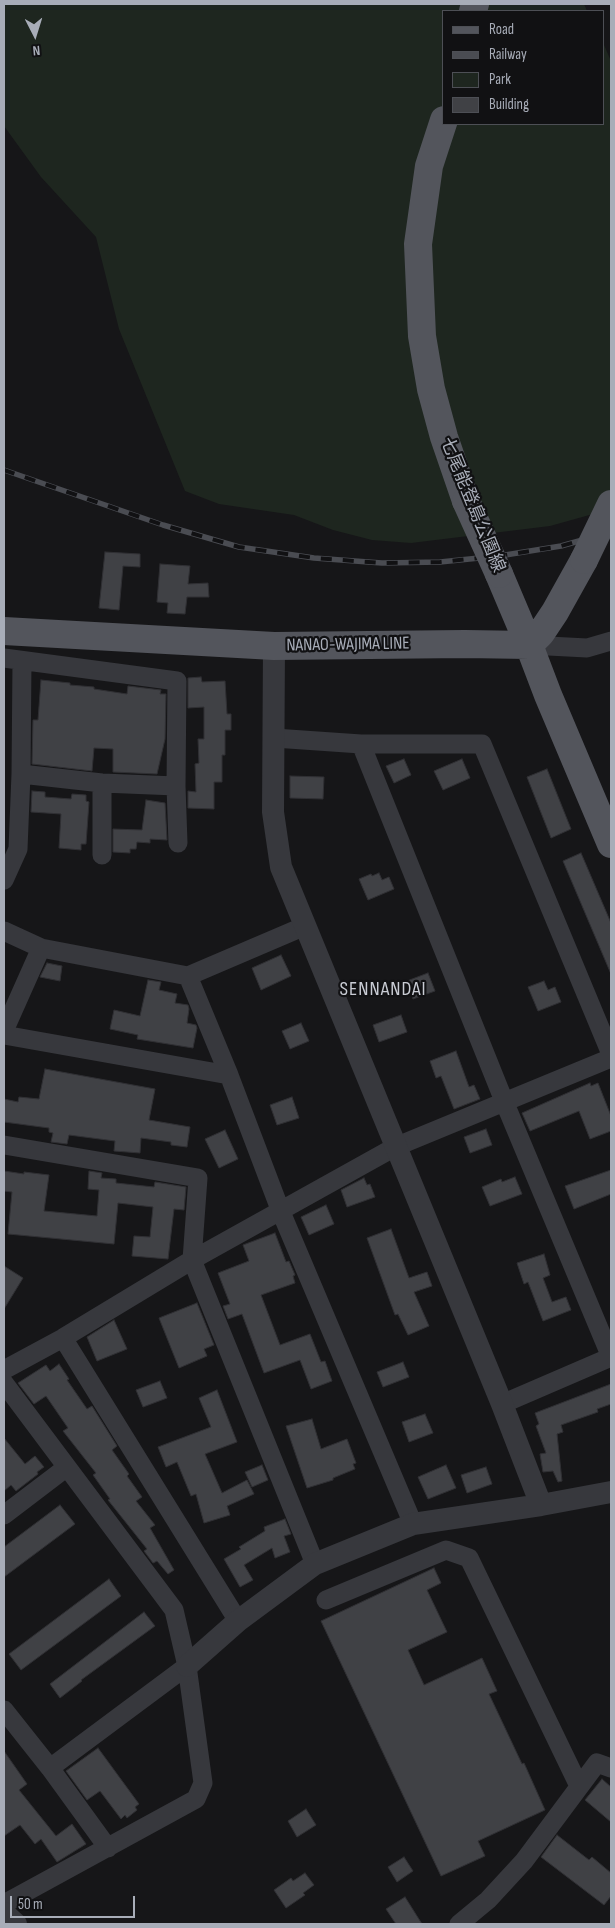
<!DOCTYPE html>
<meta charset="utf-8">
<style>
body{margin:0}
#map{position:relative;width:615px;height:1928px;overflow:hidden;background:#161618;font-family:"Sofia Sans Condensed",sans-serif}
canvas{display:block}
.frame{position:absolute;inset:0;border:5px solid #a8adb8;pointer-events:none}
.legend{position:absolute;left:442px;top:10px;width:162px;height:115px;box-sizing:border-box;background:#111113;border:1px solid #4d4f55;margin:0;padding:6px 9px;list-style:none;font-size:15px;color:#a8adb8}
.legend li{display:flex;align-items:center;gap:10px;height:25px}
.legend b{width:25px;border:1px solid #4d4f55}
.north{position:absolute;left:10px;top:10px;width:50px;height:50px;-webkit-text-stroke:4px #111113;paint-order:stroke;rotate:175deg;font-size:14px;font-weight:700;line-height:20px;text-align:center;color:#a8adb8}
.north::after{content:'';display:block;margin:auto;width:18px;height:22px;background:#a8adb8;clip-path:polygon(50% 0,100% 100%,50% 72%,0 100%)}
.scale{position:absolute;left:10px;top:1896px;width:125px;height:22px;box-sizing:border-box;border:2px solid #a8adb8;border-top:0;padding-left:6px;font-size:15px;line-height:18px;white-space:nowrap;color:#a8adb8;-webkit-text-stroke:4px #111113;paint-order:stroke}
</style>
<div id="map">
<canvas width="615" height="1928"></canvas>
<div class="frame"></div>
<ul class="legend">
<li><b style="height:6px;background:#53555c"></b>Road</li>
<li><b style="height:6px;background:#4a4c52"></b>Railway</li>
<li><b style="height:14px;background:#1e261f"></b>Park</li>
<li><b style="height:14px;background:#404145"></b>Building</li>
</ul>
<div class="north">N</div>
<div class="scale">50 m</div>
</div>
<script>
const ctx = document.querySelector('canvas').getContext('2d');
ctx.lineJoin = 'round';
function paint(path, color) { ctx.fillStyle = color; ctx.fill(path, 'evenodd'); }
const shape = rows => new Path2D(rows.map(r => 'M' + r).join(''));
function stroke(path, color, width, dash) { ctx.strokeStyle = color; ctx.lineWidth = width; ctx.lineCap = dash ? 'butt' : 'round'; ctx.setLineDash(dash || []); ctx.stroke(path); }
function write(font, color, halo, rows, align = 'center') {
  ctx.font = font + ' "Sofia Sans Condensed","Noto Sans JP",sans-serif'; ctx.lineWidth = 4.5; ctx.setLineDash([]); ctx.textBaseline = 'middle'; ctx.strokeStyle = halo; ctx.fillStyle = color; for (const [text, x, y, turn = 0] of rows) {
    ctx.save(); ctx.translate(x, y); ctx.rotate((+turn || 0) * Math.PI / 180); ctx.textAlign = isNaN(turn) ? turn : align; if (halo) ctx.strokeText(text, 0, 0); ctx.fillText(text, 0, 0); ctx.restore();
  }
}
paint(shape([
 [4,4,584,4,587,11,444,11,444,124,604,124,604,45,611,61,611,509,550,526,411,543,372,540,333,530,294,515,219,504,185,491,119,329,96,237,41,177,4,126]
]), '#1e261f');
const building = shape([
 [105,552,140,554,140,567,123,566,119,610,99,608,105,552],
 [160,564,190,566,188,584,208,583,209,597,187,597,185,614,167,613,168,603,157,602,160,564],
 [201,677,202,682,225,681,227,714,231,714,231,730,225,730,225,755,222,755,222,782,214,782,214,809,188,808,188,791,196,792,195,764,199,763,198,739,204,739,204,707,188,708,188,678,201,677],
 [41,680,70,683,70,685,94,687,94,689,127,694,128,686,161,690,160,694,166,694,165,739,157,774,113,772,113,749,94,748,92,771,32,764,33,720,38,720,41,680],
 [404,759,411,775,394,783,386,766,404,759],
 [462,759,470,778,443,790,434,771,462,759],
 [547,769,571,829,551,838,527,777,547,769],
 [290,776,324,777,323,799,290,798,290,776],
 [32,791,45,792,45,797,71,799,72,794,86,795,86,801,89,802,86,844,81,844,81,850,59,848,61,814,31,812,32,791],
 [146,800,165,803,167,840,150,839,150,843,137,842,136,849,130,849,130,853,113,852,113,829,142,830,146,800],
 [581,853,611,923,611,974,563,861,581,853],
 [379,873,382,880,389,877,394,889,368,900,359,879,371,874,372,876,379,873],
 [281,955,291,976,261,990,252,968,281,955],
 [47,963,62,966,60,981,40,977,47,963],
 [428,973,435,991,413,999,407,981,428,973],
 [148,980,161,982,159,990,177,994,175,1003,188,1005,189,1009,187,1023,196,1025,197,1028,193,1048,137,1039,138,1035,110,1029,114,1010,140,1016,148,980],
 [544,981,548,990,555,987,561,1002,538,1011,528,987,544,981],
 [401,1015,407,1032,379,1042,373,1025,401,1015],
 [301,1023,309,1041,290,1049,282,1031,301,1023],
 [456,1051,469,1087,474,1085,480,1099,454,1109,441,1076,436,1078,430,1061,456,1051],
 [45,1069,155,1089,149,1120,190,1127,187,1147,171,1145,171,1142,141,1138,140,1153,114,1151,115,1141,69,1135,67,1144,51,1142,53,1133,49,1132,49,1128,4,1122,4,1099,18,1102,19,1097,39,1099,45,1069],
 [590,1083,591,1086,598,1083,611,1116,611,1131,590,1139,579,1111,530,1131,522,1113,590,1083],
 [292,1097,299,1118,277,1125,270,1105,292,1097],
 [486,1129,492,1145,470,1153,464,1137,486,1129],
 [225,1130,238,1159,219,1168,205,1139,225,1130],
 [611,1170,611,1194,574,1209,565,1186,611,1170],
 [4,1171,24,1174,24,1172,49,1175,44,1211,97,1216,99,1190,88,1189,89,1171,102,1173,101,1178,116,1179,116,1183,154,1187,155,1182,186,1187,184,1210,174,1209,168,1259,132,1256,134,1236,150,1237,153,1207,118,1203,114,1244,8,1234,12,1192,4,1191,4,1171],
 [515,1177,522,1194,490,1206,482,1187,501,1179,502,1182,515,1177],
 [364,1178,367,1185,370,1184,375,1197,347,1207,341,1190,364,1178],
 [326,1205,334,1224,309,1235,301,1217,326,1205],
 [391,1229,409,1278,427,1272,432,1286,414,1292,429,1326,408,1335,398,1314,395,1315,367,1238,391,1229],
 [275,1233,286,1262,289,1261,295,1275,293,1276,295,1283,261,1295,280,1345,310,1334,321,1362,325,1361,332,1381,311,1389,300,1360,264,1373,242,1314,228,1319,223,1306,230,1304,218,1273,249,1261,243,1245,275,1233],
 [544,1254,550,1275,543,1278,552,1302,566,1297,571,1310,543,1321,528,1282,524,1284,517,1263,544,1254],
 [4,1266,23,1278,4,1309,4,1266],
 [197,1303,214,1345,204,1349,207,1356,179,1368,159,1318,197,1303],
 [114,1320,127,1349,97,1361,87,1337,114,1320],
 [403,1362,409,1377,383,1387,377,1372,403,1362],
 [59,1364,69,1379,67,1380,87,1409,92,1406,117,1446,112,1450,129,1474,127,1476,142,1497,136,1501,155,1525,150,1528,174,1570,168,1574,157,1561,153,1563,144,1551,147,1549,108,1500,110,1499,93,1475,96,1473,63,1431,68,1428,46,1396,34,1404,18,1383,46,1365,50,1371,59,1364],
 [160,1381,167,1398,143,1407,136,1390,160,1381],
 [611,1384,611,1404,597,1409,598,1412,561,1425,563,1432,557,1434,562,1481,558,1482,553,1471,543,1472,540,1454,546,1453,536,1426,539,1424,535,1413,611,1384],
 [217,1390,237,1442,205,1454,222,1493,247,1480,254,1494,227,1506,230,1515,204,1523,196,1494,191,1496,177,1462,166,1467,158,1447,211,1427,199,1398,217,1390],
 [425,1414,433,1433,409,1442,402,1422,425,1414],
 [312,1419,321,1449,347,1439,356,1463,353,1464,355,1469,333,1478,333,1480,307,1488,286,1426,312,1419],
 [4,1438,25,1464,35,1456,44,1467,37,1472,38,1474,16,1491,11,1485,4,1491,4,1438],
 [262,1465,268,1480,252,1487,245,1472,262,1465],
 [446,1465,456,1488,428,1499,418,1477,446,1465],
 [486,1467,492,1484,467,1493,461,1475,486,1467],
 [60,1505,75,1524,4,1577,4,1547,60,1505],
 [285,1519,291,1534,284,1536,290,1552,275,1558,272,1548,244,1565,253,1580,240,1587,224,1559,241,1549,239,1547,265,1531,264,1527,285,1519],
 [434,1568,441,1583,427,1590,447,1632,408,1650,424,1685,482,1658,497,1691,489,1694,522,1764,524,1763,545,1810,478,1841,485,1856,441,1876,321,1621,434,1568],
 [109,1579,121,1596,21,1670,9,1654,109,1579],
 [144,1612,155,1626,81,1680,82,1681,60,1698,50,1684,144,1612],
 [98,1748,139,1804,135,1807,137,1810,127,1818,125,1815,121,1819,100,1791,87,1800,66,1771,98,1748],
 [4,1751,27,1784,19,1790,56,1836,72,1824,86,1844,57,1862,41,1839,35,1844,20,1825,4,1836,4,1751],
 [602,1779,611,1787,611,1822,585,1800,602,1779],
 [306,1809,316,1825,297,1837,288,1821,306,1809],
 [557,1835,589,1860,592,1857,611,1873,611,1896,604,1905,541,1857,557,1835],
 [404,1857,413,1871,397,1882,388,1867,404,1857],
 [305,1873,314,1885,303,1893,305,1895,286,1908,274,1890,291,1878,293,1881,305,1873],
 [405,1897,422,1924,396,1924,386,1909,405,1897]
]);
paint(building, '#404145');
stroke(building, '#303034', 1);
stroke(shape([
 [529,645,587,648,611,641],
 [4,658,177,681,176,786,102,783,21,774,22,661],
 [274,738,361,744,482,744,611,1054],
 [361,744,504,1101,611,1357],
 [176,786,178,843],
 [102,855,102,783],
 [4,880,18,849,21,774],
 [4,931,41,948,188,976,305,926],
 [188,976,229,1075,281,1212,413,1524],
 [4,1031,41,948],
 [4,1035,229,1075],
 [4,1145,198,1178,192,1260,315,1564],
 [63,1338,238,1621],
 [4,1370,63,1338,192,1260,395,1147,611,1058],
 [4,1383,174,1610,187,1666,203,1783,196,1799,4,1904],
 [502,1404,611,1357],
 [4,1515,67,1467],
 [326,1600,446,1550,469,1558,579,1786],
 [4,1710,50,1768,108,1848],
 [50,1768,187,1666],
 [459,1924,488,1900,524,1861,597,1763,611,1768]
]), '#37383d', 19);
stroke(shape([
 [274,646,273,812,281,867,502,1404,541,1505],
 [187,1666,238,1621,315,1564,413,1524,541,1505,611,1492],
 [4,1913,16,1924]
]), '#37383d', 22);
stroke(shape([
 [473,11,475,4],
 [444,120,429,166,418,244,422,336,431,389,444,437,466,501],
 [499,574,529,645,548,695,611,844],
 [4,631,274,646,465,644,529,645,541,633,555,612,584,560]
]), '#53555c', 28);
const rail = shape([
 [4,470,163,525,239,547,314,558,382,563,440,562,499,556,561,546,611,532]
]);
stroke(rail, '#4a4c52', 5.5);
stroke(rail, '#111113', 4, [11]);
stroke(shape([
 [466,501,499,574],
 [584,560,611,504]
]), '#53555c', 28);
write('18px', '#a8adb8', '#111113', [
 ["七尾能登島公園線",472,505,68],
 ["NANAO-WAJIMA LINE",348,645,-1]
]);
ctx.letterSpacing = '1px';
write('20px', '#c9ccd4', '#111113', [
 ["SENNANDAI",383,990]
]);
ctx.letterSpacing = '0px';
</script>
